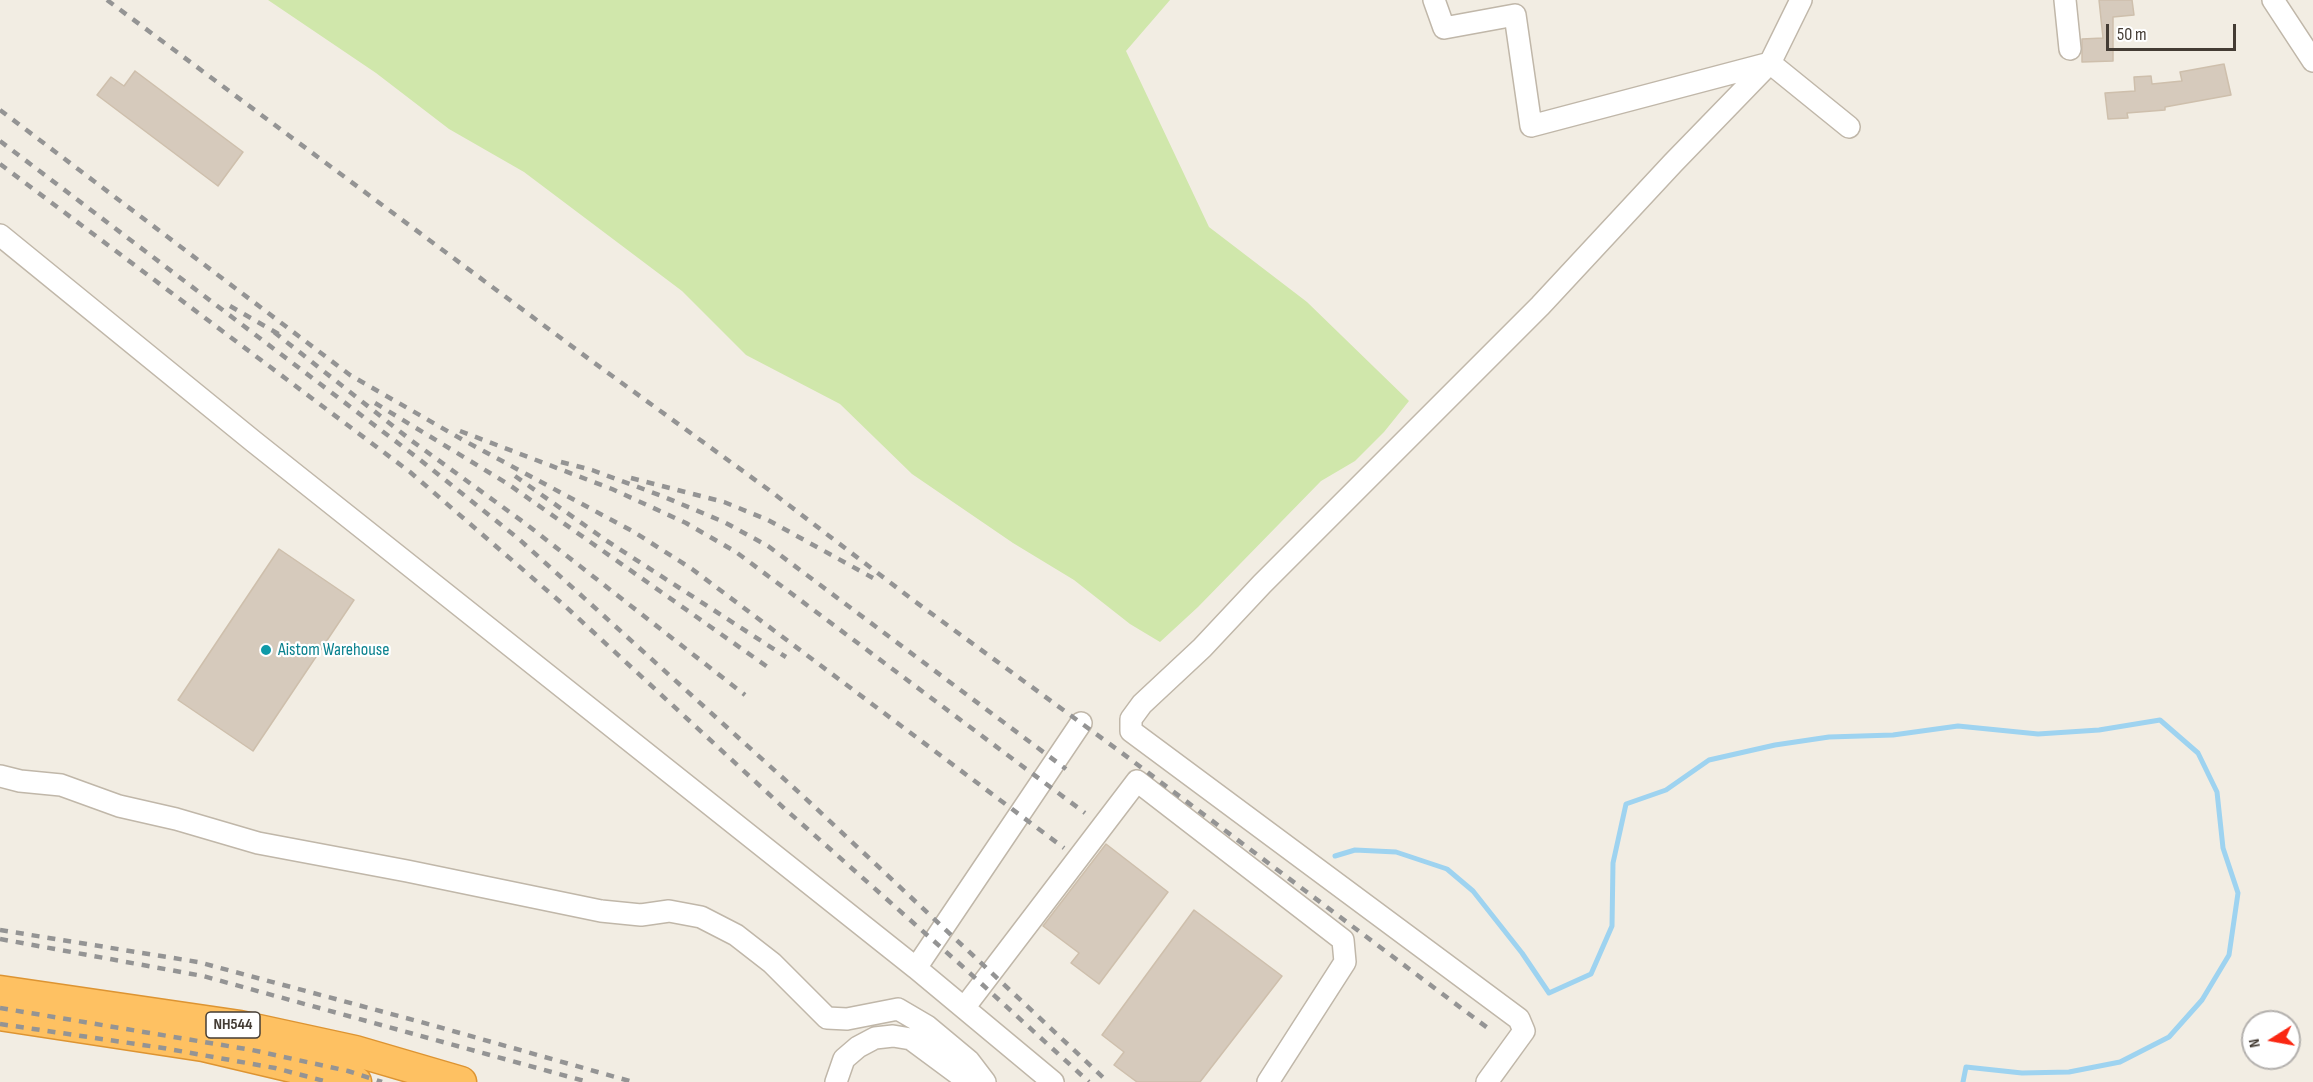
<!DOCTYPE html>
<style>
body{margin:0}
#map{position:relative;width:2313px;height:1082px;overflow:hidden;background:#f2ede3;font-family:"Sofia Sans Condensed",sans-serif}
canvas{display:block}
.north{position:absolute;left:2241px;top:1010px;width:60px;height:60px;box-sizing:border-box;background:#fff;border:2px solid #b4b1ae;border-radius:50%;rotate:259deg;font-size:16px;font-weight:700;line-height:24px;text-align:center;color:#443c34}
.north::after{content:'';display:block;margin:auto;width:21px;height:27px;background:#fa2712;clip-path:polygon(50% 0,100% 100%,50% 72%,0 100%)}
.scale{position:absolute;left:2106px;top:24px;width:130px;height:27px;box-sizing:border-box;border:3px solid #443c34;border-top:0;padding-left:8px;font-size:18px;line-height:21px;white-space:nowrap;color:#443c34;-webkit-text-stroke:4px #fff;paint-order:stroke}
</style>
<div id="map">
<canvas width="2313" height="1082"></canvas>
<div class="north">N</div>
<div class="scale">50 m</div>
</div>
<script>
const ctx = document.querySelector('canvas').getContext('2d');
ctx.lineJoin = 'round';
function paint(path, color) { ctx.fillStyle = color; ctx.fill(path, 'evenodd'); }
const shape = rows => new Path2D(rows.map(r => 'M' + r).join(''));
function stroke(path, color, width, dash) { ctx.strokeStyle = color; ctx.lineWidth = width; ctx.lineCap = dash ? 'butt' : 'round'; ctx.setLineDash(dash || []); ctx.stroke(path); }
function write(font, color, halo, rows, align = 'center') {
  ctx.font = font + ' "Sofia Sans Condensed",sans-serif'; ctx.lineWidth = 4.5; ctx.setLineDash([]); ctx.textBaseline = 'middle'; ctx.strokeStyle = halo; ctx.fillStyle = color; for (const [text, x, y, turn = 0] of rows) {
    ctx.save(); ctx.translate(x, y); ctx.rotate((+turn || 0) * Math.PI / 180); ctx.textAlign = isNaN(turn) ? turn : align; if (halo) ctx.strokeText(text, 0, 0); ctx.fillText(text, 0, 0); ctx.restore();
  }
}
paint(shape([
 [268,0,1170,0,1126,51,1209,227,1307,302,1409,401,1384,432,1355,461,1321,481,1198,607,1160,642,1130,624,1074,580,1013,543,912,474,840,404,746,355,682,291,524,172,449,129,376,73]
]), '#d0e7ab');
stroke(shape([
 [1335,856,1355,850,1396,852,1447,869,1473,891,1522,953,1549,993,1591,974,1612,926,1613,863,1626,804,1666,790,1709,760,1775,745,1829,737,1893,735,1958,726,2038,734,2099,730,2160,720,2198,753,2217,792,2223,848,2238,893,2229,955,2202,1000,2169,1037,2120,1062,2069,1072,2022,1073,1966,1067,1963,1082]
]), '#9ed3f0', 5);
const building = shape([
 [2099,0,2132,0,2134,15,2113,17,2113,61,2082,62,2082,39,2103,38,2099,0],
 [2224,64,2231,95,2165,107,2165,110,2127,113,2128,118,2108,119,2105,93,2135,91,2134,77,2151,76,2152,84,2182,81,2180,72,2224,64],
 [135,71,243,152,218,186,97,95,111,77,124,86,135,71],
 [279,549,354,600,253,751,178,700,279,549],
 [1106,844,1168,892,1099,984,1071,963,1079,953,1043,926,1106,844],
 [1194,910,1282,976,1200,1082,1137,1082,1114,1065,1124,1052,1102,1035,1194,910]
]);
paint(building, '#d6cabc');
stroke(building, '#cebfac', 1.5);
const minor = shape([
 [1434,0,1444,28,1515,15,1531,126,1770,63,1849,127],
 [2065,0,2070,49],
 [2273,0,2313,61],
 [0,235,253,441,916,968,1053,1082],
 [0,776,20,781,61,785,119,806,176,819,258,843,407,871,601,911,641,915,669,911,701,917,736,935,772,963,827,1018,847,1019,898,1009,927,1026,969,1061,985,1082],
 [916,968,1081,723],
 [964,1008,1137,781,1343,940,1345,962,1268,1082],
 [836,1082,844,1059,858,1047,875,1038,893,1036,911,1039,969,1082],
 [1487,1082,1524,1031,1519,1019,1131,731,1131,719,1142,704,1202,648,1262,584,1540,306,1673,163,1770,63,1801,0]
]);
const highway = shape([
 [0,991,240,1026,355,1051,461,1082],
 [0,1015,203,1046,356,1082]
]);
stroke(minor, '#c0b7a9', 24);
stroke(highway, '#dd9432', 33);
stroke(minor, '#fff', 21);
stroke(highway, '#fec162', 30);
stroke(shape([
 [107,0,593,362,769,490,913,600,1122,753,1489,1029],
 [0,110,350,375,463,440,634,532,692,569,1064,848],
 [0,141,419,459,520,540,804,797,1108,1082],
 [0,164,410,472,565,606,785,809,962,966,1089,1082],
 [230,306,282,336],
 [274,332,412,441,526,524,745,695],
 [375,403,508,484,769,668],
 [460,431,612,489,686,523,736,552,1085,813],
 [561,462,592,470,662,496,724,522,768,546,1066,769],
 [515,476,607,541,786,657],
 [631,478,724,502,768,520,873,578],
 [0,930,198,962,421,1022,633,1082],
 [0,939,203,976,588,1082],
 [0,1008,252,1050,348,1071,382,1082],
 [0,1024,163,1048,275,1068,328,1082]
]), '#949494', 4.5, [8, 8]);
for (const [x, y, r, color] of [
 [266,650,6,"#0f9aa8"]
]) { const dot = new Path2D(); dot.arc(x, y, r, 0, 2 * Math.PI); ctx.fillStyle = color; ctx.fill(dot); stroke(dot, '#fff', 2); }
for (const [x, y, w] of [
 [233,1025,54]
]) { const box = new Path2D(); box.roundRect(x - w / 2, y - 13, w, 26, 4.5); ctx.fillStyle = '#fff'; ctx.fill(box); stroke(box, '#443c34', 1.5); }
write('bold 16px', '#443c34', null, [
 ["NH544",233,1025]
]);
write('18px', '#0d838f', '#fff', [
 ["Aistom Warehouse",278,650]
], 'left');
</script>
